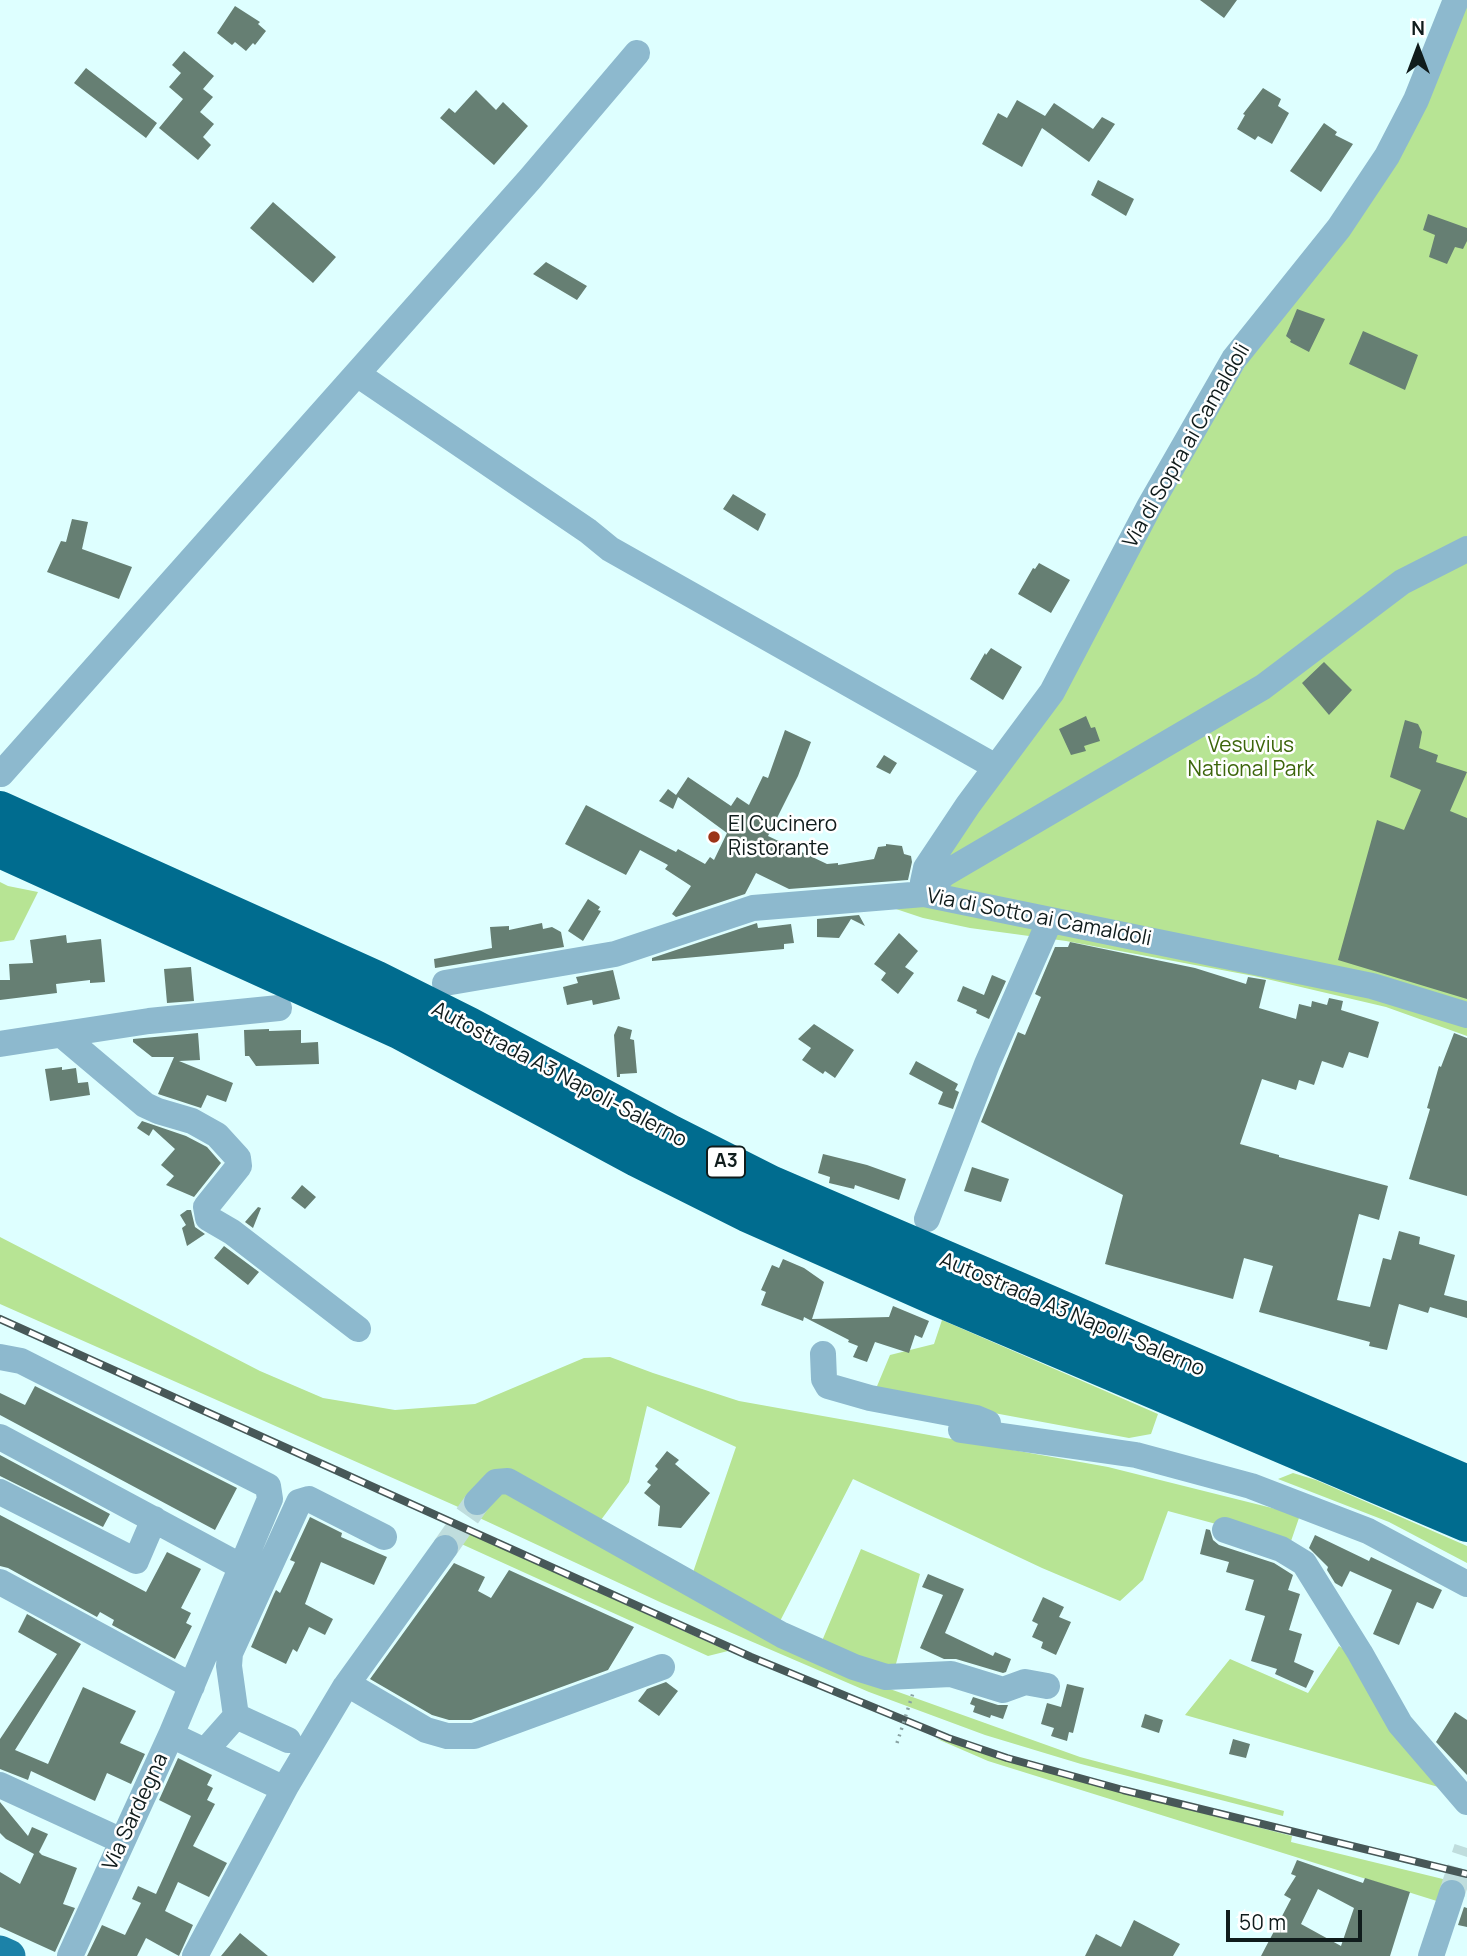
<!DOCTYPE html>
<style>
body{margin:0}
#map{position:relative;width:1467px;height:1956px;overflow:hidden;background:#deffff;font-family:Manrope,sans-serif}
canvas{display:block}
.north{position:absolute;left:1383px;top:14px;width:70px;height:70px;-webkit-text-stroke:5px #fff;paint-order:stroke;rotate:0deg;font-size:19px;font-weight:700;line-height:28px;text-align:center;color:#101c1c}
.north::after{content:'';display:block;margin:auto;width:24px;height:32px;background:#101c1c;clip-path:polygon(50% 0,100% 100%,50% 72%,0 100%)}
.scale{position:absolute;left:1226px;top:1910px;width:136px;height:32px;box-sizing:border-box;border:4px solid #101c1c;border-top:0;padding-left:9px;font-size:21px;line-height:24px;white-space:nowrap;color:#101c1c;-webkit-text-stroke:5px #fff;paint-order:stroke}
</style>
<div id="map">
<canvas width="1467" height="1956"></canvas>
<div class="north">N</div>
<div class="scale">50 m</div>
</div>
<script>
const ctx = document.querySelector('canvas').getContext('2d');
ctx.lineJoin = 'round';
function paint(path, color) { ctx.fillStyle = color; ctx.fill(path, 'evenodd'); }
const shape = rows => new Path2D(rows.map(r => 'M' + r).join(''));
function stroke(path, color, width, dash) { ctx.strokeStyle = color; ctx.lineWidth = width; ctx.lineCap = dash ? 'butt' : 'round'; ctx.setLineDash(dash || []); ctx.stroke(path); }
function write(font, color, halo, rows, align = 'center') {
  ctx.font = font + ' Manrope,sans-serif'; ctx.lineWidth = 5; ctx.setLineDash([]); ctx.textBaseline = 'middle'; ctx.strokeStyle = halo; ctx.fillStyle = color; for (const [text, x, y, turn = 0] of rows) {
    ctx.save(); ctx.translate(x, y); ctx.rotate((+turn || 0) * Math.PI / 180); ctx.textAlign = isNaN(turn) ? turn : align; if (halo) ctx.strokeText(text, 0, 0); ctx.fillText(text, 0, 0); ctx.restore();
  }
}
paint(shape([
 [1467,0,1467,1036,1386,1007,1254,976,1066,941,970,928,923,918,896,909,996,760,1348,203],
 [0,882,8,886,38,892,14,940,0,942],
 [0,1237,260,1371,323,1398,395,1410,475,1404,584,1358,610,1357,653,1373,739,1401,1108,1467,1300,1515,1290,1544,1168,1511,1143,1580,1120,1601,1042,1568,853,1479,777,1627,690,1581,736,1447,647,1406,629,1482,598,1524,488,1483,465,1510,0,1304],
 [942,1320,1158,1414,1151,1434,1129,1438,875,1391,890,1355,934,1344],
 [1293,1473,1316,1480,1467,1546,1467,1563,1389,1522,1278,1479],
 [493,1487,890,1689,1080,1757,1284,1811,1283,1816,1081,1764,985,1735,869,1692,662,1603,471,1514],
 [452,1526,728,1651,708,1656,446,1537],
 [861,1549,920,1574,893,1675,819,1648],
 [1339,1646,1369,1666,1449,1790,1185,1715,1230,1659,1308,1693],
 [935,1738,1113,1790,1292,1836,1291,1842,1447,1880,1440,1902,988,1761]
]), '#b7e494');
paint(shape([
 [1200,0,1237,0,1224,18],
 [235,6,260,22,258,24,266,31,255,45,253,43,246,51,235,42,232,45,217,33],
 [184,51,214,76,203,89,213,97,200,112,214,124,203,137,211,145,198,160,159,128,183,99,169,87,181,73,172,65],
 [86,68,157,123,146,138,74,83],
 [1263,88,1281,99,1278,106,1289,113,1272,144,1258,136,1255,140,1237,129,1245,115,1243,114],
 [476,90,496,110,503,102,528,126,494,165,440,118,449,108,455,113],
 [1017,100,1045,116,1054,103,1093,129,1102,117,1115,124,1089,162,1042,128,1022,167,982,144,998,113,1007,118],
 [1324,123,1337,132,1335,135,1353,144,1321,192,1290,171],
 [1098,180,1134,199,1126,216,1091,195],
 [273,202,336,257,313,283,250,228],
 [1428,214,1467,228,1467,241,1463,249,1455,247,1447,264,1429,257,1435,235,1423,230],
 [546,262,587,286,577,300,533,274],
 [1297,309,1325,319,1309,352,1290,342,1291,340,1286,336],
 [1363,331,1418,355,1405,390,1349,364],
 [733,494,766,514,758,531,723,509],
 [72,519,88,522,82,549,132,567,119,599,47,572,61,541,66,542],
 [1039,563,1070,580,1051,613,1018,594,1033,568,1035,569],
 [991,648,1022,667,1003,700,970,679,985,653,986,655],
 [1324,662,1352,690,1329,715,1302,683],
 [1086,716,1091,728,1095,727,1100,741,1084,746,1086,751,1071,755,1059,729],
 [1405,720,1418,724,1422,732,1419,748,1438,755,1436,762,1467,772,1450,811,1467,818,1467,999,1338,960,1377,820,1404,830,1421,790,1390,777],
 [785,730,811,742,798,776,768,836,827,864,838,863,838,865,874,859,878,847,886,846,886,844,902,846,904,854,911,856,912,862,908,880,789,889,756,873,745,894,676,917,672,914,691,886,665,869,668,865,640,850,626,875,565,844,586,805,676,852,678,849,705,864,710,857,714,860,727,833,678,797,673,809,659,801,668,789,676,795,688,777,731,806,737,797,749,805,763,776,768,778],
 [884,755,897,763,890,774,876,767],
 [588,899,600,907,598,910,601,911,583,941,568,931],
 [859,915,865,926,851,919,839,938,817,937,817,919],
 [542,923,543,929,552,927,561,932,564,947,435,968,434,959,492,948,490,927,509,926,509,930],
 [757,923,758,928,791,924,794,943,784,944,784,949,652,961,652,958],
 [899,933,918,951,905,967,914,973,898,994,881,980,886,973,874,964],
 [66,935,67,943,101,939,105,982,90,983,90,980,56,984,57,993,0,1000,0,980,10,980,9,964,33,963,30,940],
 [1070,942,1195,968,1246,984,1248,977,1266,980,1259,1008,1296,1019,1299,1004,1311,1007,1312,1001,1327,1005,1329,998,1343,1001,1341,1010,1379,1022,1368,1058,1349,1052,1343,1068,1322,1061,1314,1085,1299,1080,1296,1090,1262,1079,1240,1144,1279,1155,1279,1157,1388,1186,1379,1220,1359,1214,1337,1300,1370,1307,1383,1258,1391,1260,1399,1231,1420,1237,1419,1244,1455,1255,1444,1295,1467,1301,1467,1318,1430,1307,1428,1313,1399,1304,1387,1350,1369,1346,1370,1342,1259,1312,1273,1266,1244,1258,1233,1299,1105,1264,1123,1195,981,1122,1018,1032,1025,1035,1041,997,1035,994,1055,947,1068,947],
 [191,967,194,1001,167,1003,164,969],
 [613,970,620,999,593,1005,592,1000,567,1005,563,987,578,983,576,977],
 [992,975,1006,981,989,1019,976,1013,977,1010,957,1001,963,986,984,995],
 [814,1024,854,1050,835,1078,825,1071,823,1074,802,1060,811,1048,798,1039],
 [618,1026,632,1030,630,1039,634,1040,637,1073,620,1074,620,1077,617,1077,614,1035],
 [269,1029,269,1031,301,1030,301,1043,318,1042,319,1064,256,1066,249,1056,245,1056,244,1030],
 [198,1033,200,1060,179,1061,233,1083,226,1102,207,1095,201,1108,158,1094,174,1057,152,1057,133,1042,133,1039],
 [1454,1033,1467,1038,1467,1196,1409,1179,1430,1109,1427,1108,1439,1066,1441,1067],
 [916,1061,958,1084,955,1090,959,1092,953,1109,938,1104,943,1092,909,1074],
 [62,1067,62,1070,76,1068,78,1083,88,1082,90,1095,50,1101,45,1069],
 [142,1121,186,1136,207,1147,221,1163,194,1197,166,1185,174,1176,161,1165,175,1149,153,1129,149,1136,137,1128],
 [823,1154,867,1165,906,1179,899,1200,855,1185,854,1189,829,1183,830,1177,818,1173],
 [972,1167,1009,1179,1001,1202,964,1191],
 [302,1185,316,1197,305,1209,291,1198],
 [258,1207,261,1208,253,1228,245,1222],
 [187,1210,191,1210,195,1227,205,1234,187,1246,182,1228,186,1225,180,1215],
 [224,1246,259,1272,248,1285,214,1258],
 [783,1259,804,1268,824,1282,812,1319,889,1317,893,1306,929,1321,922,1338,915,1335,909,1353,875,1342,867,1362,853,1357,858,1346,848,1342,849,1340,804,1317,803,1321,761,1305,766,1292,761,1290,772,1265,779,1268],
 [35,1386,237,1488,215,1530,0,1415,0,1393,25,1405],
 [667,1451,679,1460,675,1464,710,1493,681,1528,658,1526,660,1506,644,1493,651,1485,647,1482,658,1469,655,1466],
 [0,1455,110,1514,103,1527,0,1476],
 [0,1515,146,1592,167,1552,201,1569,181,1608,191,1613,186,1623,192,1626,175,1659,112,1625,114,1620,100,1612,97,1617,8,1568,0,1566],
 [310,1517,342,1533,341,1537,387,1557,374,1585,321,1562,305,1604,333,1619,325,1635,309,1627,297,1652,293,1649,286,1664,251,1647,274,1594,276,1590,280,1593,295,1562,290,1560],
 [1206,1529,1210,1530,1213,1540,1219,1545,1274,1563,1293,1575,1288,1590,1300,1594,1289,1630,1302,1634,1294,1662,1314,1671,1306,1688,1275,1674,1277,1669,1251,1661,1265,1616,1245,1610,1254,1580,1226,1572,1229,1562,1200,1554],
 [1315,1535,1369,1561,1371,1557,1442,1590,1433,1609,1417,1602,1399,1645,1373,1634,1392,1590,1350,1571,1342,1587,1335,1583,1327,1570,1328,1567,1309,1548],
 [454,1563,485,1577,478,1591,491,1598,509,1570,634,1627,608,1670,471,1720,449,1720,432,1715,370,1679],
 [928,1574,964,1589,945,1633,993,1656,995,1652,1011,1659,1006,1672,1003,1673,956,1659,944,1659,920,1648,943,1595,922,1587],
 [1043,1597,1064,1607,1059,1617,1071,1622,1056,1655,1041,1648,1043,1642,1032,1637,1038,1624,1032,1621],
 [27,1614,81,1644,15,1750,48,1764,83,1687,136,1711,120,1743,145,1754,131,1784,107,1773,95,1801,31,1771,28,1780,0,1769,0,1739,57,1654,18,1632],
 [666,1682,678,1691,659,1716,638,1701,647,1689],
 [1067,1684,1084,1688,1073,1733,1069,1732,1067,1741,1051,1736,1054,1728,1041,1724,1047,1703,1061,1707],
 [973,1697,998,1705,1008,1705,1003,1719,991,1715,990,1718,973,1712,975,1706,970,1704],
 [1455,1712,1467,1720,1467,1775,1436,1742],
 [1145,1714,1163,1720,1159,1733,1141,1727],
 [1233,1739,1250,1744,1246,1758,1229,1754],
 [178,1758,212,1775,207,1785,213,1788,207,1800,215,1804,193,1846,227,1863,209,1897,178,1882,165,1911,193,1925,179,1956,146,1938,137,1956,87,1956,102,1925,125,1935,141,1903,132,1899,138,1886,156,1894,191,1816,159,1800],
 [0,1802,28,1836,32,1827,48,1834,39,1852,42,1855,77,1868,63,1904,75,1908,55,1952,0,1927,0,1872,20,1884,34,1854,6,1839,0,1833],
 [1297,1860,1363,1883,1365,1878,1410,1892,1390,1956,1261,1956,1291,1899,1284,1895,1296,1876,1291,1874],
 [1318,1889,1354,1908,1341,1946,1301,1924],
 [1464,1907,1467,1908,1467,1927,1458,1925],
 [1134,1920,1180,1944,1173,1956,1085,1956,1096,1934,1121,1947],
 [240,1933,268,1956,221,1956]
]), '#667f73');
stroke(shape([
 [445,1548,477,1502],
 [1452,1893,1467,1848]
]), '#bfdddd', 26, [26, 13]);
stroke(shape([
 [357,374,588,531,610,549,996,767],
 [1,774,530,179,637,53],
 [924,894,923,882,926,868,968,805,1052,692,1149,507,1234,359,1339,228,1387,156,1416,100,1456,0],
 [924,894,944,874,1263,687,1402,582,1467,549],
 [445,983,615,954,753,908,924,894,1372,986,1467,1015],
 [62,1035,145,1105,158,1111,192,1121,217,1135,238,1158,239,1166,206,1207,208,1218,232,1232,358,1329],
 [0,1044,149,1021,279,1008],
 [927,1219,987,1064,1050,920],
 [823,1354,824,1379,828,1386,870,1398,976,1418,988,1423],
 [0,1357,21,1361,268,1486,270,1499,171,1735],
 [961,1430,1136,1455,1251,1486,1368,1531,1467,1584],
 [0,1437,242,1567],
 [0,1492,136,1561,154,1519],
 [477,1502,496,1482,508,1481,782,1635,854,1667,886,1677,951,1674,1003,1690,1025,1682,1047,1686],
 [1225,1530,1281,1549,1304,1563,1360,1653,1400,1724,1467,1802],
 [0,1582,192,1686],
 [345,1687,356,1689,426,1730,447,1736,474,1736,662,1667],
 [236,1716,229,1666,230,1653,299,1502,309,1499,384,1537],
 [205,1751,236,1716,288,1740],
 [0,1785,122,1841],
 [70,1956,171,1735,274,1784],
 [195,1956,286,1786,345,1687,445,1548],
 [1431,1956,1452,1893]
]), '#8db9ce', 26);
stroke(shape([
 [0,1952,9,1956]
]), '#1c82a8', 33);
stroke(shape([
 [0,810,375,979,469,1026,671,1134,770,1184,1467,1484],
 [0,849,401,1031,637,1158,747,1213,937,1297,1467,1523]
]), '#006c8f', 38);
const rail = shape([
 [0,1319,751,1657,948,1738,1007,1758,1123,1790,1467,1874]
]);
stroke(rail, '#475858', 8);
stroke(rail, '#fff', 5, [16]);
stroke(shape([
 [897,1743,913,1693]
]), '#89a2a2', 3.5, [2, 5]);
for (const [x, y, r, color] of [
 [714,837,7,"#9c3417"]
]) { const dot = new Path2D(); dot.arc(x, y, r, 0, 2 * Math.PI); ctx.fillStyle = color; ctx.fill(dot); stroke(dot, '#fff', 2.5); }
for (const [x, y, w] of [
 [726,1162,38]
]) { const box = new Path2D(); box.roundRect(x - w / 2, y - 15.5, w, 31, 5); ctx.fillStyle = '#fff'; ctx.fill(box); stroke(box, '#101c1c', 2); }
write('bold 19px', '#101c1c', null, [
 ["A3",726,1162]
]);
write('21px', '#101c1c', '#fff', [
 ["Via di Sopra ai Camaldoli",1187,446,-60],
 ["Via di Sotto ai Camaldoli",1039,918,11],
 ["Autostrada A3 Napoli-Salerno",559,1075,28],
 ["Autostrada A3 Napoli-Salerno",1072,1315,23],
 ["Via Sardegna",136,1812,-65]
]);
write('21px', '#3c650b', '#fff', [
 ["Vesuvius",1251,746],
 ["National Park",1251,770]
]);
write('21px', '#101c1c', '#fff', [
 ["El Cucinero",728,825],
 ["Ristorante",728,849]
], 'left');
</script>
